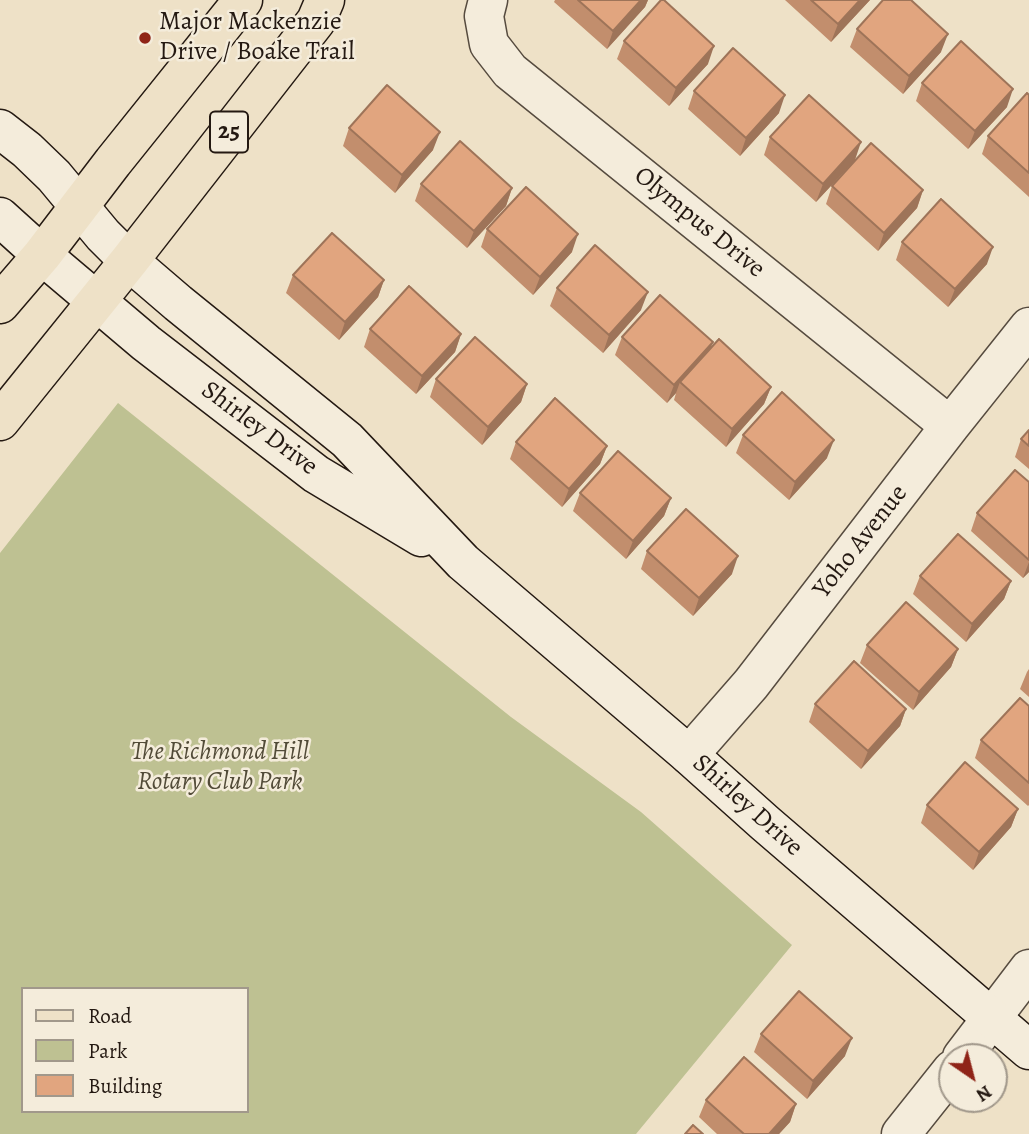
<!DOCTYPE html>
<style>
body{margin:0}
#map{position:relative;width:1029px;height:1134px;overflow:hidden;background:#eee1c7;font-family:Alegreya,serif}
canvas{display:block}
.legend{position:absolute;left:21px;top:987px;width:228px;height:126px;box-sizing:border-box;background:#f4ecdb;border:2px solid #a1988b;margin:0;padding:9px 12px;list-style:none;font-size:21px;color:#241912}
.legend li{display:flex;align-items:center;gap:14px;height:35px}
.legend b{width:35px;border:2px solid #a1988b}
.north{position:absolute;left:938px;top:1043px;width:70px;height:70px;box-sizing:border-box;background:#f4ecdb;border:2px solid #a1988b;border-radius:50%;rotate:145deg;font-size:19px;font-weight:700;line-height:28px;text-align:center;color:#241912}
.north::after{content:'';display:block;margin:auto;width:24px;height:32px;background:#8f2418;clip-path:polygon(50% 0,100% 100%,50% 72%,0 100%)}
</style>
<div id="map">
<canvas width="1029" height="1134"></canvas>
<ul class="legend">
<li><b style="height:9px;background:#eee1c7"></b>Road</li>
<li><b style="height:19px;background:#bec192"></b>Park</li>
<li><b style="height:19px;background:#e1a57f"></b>Building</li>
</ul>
<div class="north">N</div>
</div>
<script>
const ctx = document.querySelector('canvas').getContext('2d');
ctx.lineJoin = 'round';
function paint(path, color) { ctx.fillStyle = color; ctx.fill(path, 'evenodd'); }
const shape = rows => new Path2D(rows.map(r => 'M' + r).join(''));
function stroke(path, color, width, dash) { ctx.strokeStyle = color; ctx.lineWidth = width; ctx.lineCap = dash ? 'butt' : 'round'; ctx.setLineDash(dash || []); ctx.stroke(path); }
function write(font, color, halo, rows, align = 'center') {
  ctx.font = font + ' Alegreya,serif'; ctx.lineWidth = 5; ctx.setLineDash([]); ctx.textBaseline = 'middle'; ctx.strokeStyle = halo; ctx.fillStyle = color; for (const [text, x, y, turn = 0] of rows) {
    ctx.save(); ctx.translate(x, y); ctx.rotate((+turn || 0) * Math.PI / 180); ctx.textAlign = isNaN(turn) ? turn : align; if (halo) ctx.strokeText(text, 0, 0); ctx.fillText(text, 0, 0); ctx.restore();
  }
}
paint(shape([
 [118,403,511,717,641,812,792,945,636,1134,0,1134,0,553],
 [23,989,247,989,247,1111,23,1111]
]), '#bec192');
const street = shape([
 [488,0,484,16,489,44,510,71,950,426],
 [689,755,751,684,950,426,1029,327],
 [962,1057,1029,969],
 [901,1134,952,1070]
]);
const secondary = shape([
 [0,129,27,150,54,176,103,235,129,261,178,303,347,440,463,562,689,755,765,823,1029,1050],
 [0,217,42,255,146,343,316,474,421,537]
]);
const primary = shape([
 [0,304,42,255,113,162,243,0],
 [0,421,129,261,316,21,325,0]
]);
stroke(street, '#564b3f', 41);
stroke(secondary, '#241912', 41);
stroke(primary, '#241912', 41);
stroke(street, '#f4ecdb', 38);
stroke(secondary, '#f4ecdb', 38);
stroke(primary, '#eee1c7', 38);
paint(shape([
 [555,0,648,0,645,7,607,49,554,2],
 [785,0,870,0,831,42],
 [857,29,941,52,903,94,850,47],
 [624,41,708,64,669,106,617,59],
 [922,83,1007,107,968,149,916,101],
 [694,91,779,113,740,156,688,109],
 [1029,95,1029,197,982,154,988,136],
 [349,128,433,150,395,193,343,146],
 [770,137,855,160,816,202,764,155],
 [421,184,512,188,506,206,467,248,415,201],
 [832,186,923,190,917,208,878,251,826,204],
 [487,229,572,252,533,295,481,247],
 [902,242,987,264,948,307,896,260],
 [293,275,384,280,378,297,339,340,286,293],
 [557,288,641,310,603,353,550,306],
 [370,329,461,334,455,352,416,394,364,347],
 [622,337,710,349,771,387,764,404,726,447,674,400,676,393,667,403,615,355],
 [436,379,527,384,521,402,482,445,430,397],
 [1029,430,1029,469,1015,457,1021,439],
 [743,435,827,458,789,500,736,453],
 [516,442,607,446,600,464,562,507,510,459],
 [1029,482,1029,572,1023,578,971,531,977,513],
 [580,493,671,498,664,516,626,559,573,511],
 [647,551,732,574,693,616,641,569],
 [920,576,1011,581,1004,599,966,642,913,594],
 [867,645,958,649,951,667,913,710,860,663],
 [1029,669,1029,697,1020,689,1027,672],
 [815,704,906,709,900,726,861,769,809,722],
 [1029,706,1029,805,1028,806,975,758,981,740],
 [927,805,1018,809,1011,827,973,870,921,823],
 [761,1034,845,1056,807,1099,754,1052],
 [706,1100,796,1104,790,1122,779,1134,717,1134,699,1117]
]), '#c28e6d');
paint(shape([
 [641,0,648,0,645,7,607,49,613,31],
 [860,0,870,0,831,42,838,24],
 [948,34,941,52,903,94,909,76],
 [714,46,708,64,669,106,676,88],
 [1013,89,1007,107,968,149,975,131],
 [785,95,779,113,740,156,746,138],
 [440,132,433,150,395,193,402,175],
 [861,142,855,160,816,202,823,184],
 [512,188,506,206,467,248,474,231],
 [923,190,917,208,878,251,884,233],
 [578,234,572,252,533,295,540,277],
 [993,247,987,264,948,307,955,289],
 [384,280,378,297,339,340,345,322],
 [648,292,641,310,603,353,609,335],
 [461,334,455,352,416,394,422,376],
 [713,342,706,360,680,382,676,393,667,403,674,385],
 [527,384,521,402,482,445,488,427],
 [771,387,764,404,726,447,732,429],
 [834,440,827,458,789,500,795,482],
 [607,446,600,464,562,507,569,489],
 [671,498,664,516,626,559,633,541],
 [738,556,732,574,693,616,699,598],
 [1029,562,1029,572,1023,578],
 [1011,581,1004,599,966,642,972,624],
 [958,649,951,667,913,710,919,692],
 [906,709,900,726,861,769,868,751],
 [1018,809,1011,827,973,870,979,852],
 [852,1038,845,1056,807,1099,813,1081],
 [796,1104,790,1122,779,1134,769,1134]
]), '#9e7459');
const building = shape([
 [578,0,641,0,613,31,578,0],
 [661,0,664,0,714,46,676,88,624,41,661,0],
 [811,0,860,0,838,24,811,0],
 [883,0,911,0,948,34,909,76,857,29,883,0],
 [961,41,1013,89,975,131,922,83,961,41],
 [733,48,785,95,746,138,694,91,733,48],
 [387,85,440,132,402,175,349,128,387,85],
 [1027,93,1029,95,1029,173,988,136,1027,93],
 [809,95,861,142,823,184,770,137,809,95],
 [460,141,512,188,474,231,421,184,460,141],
 [871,143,923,190,884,233,832,186,871,143],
 [526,187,578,234,540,277,487,229,526,187],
 [941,199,993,247,955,289,902,242,941,199],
 [332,233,384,280,345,322,293,275,332,233],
 [595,245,648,292,609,335,557,288,595,245],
 [409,286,461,334,422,376,370,329,409,286],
 [660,295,713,342,674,385,622,337,660,295],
 [475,337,527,384,488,427,436,379,475,337],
 [719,339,771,387,732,429,680,382,719,339],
 [782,392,834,440,795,482,743,435,782,392],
 [555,398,607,446,569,489,516,442,555,398],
 [1029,430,1029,446,1021,439,1029,430],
 [618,451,671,498,633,541,580,493,618,451],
 [1015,470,1029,482,1029,560,977,513,1015,470],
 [686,509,738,556,699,598,647,551,686,509],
 [958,534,1011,581,972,624,920,576,958,534],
 [906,602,958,649,919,692,867,645,906,602],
 [854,661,906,709,868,751,815,704,854,661],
 [1020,698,1029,706,1029,783,981,740,1020,698],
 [965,762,1018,809,979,852,927,805,965,762],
 [799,991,852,1038,813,1081,761,1034,799,991],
 [744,1057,796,1104,769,1134,744,1134,706,1100,744,1057],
 [693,1125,703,1134,685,1134,693,1125]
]);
paint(building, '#e1a57f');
stroke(building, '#9e7459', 2);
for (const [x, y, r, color] of [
 [145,38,7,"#8f2418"]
]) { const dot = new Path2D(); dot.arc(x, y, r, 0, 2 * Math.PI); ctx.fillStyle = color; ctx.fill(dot); stroke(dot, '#f4ecdb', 2.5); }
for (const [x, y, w] of [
 [229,132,38]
]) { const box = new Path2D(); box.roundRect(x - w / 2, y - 20.5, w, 41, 5); ctx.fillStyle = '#f4ecdb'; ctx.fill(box); stroke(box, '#241912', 2); }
write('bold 24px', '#241912', null, [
 ["25",229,132]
]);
write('26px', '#241912', '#f4ecdb', [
 ["Major Mackenzie",159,23],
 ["Drive / Boake Trail",159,53]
], 'left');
write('26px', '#241912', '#f4ecdb', [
 ["Olympus Drive",699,223,39],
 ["Shirley Drive",259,429,37],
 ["Yoho Avenue",861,542,-52],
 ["Shirley Drive",747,806,42]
]);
write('italic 26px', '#524b38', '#f4ecdb', [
 ["The Richmond Hill",220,753],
 ["Rotary Club Park",220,783]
]);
</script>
